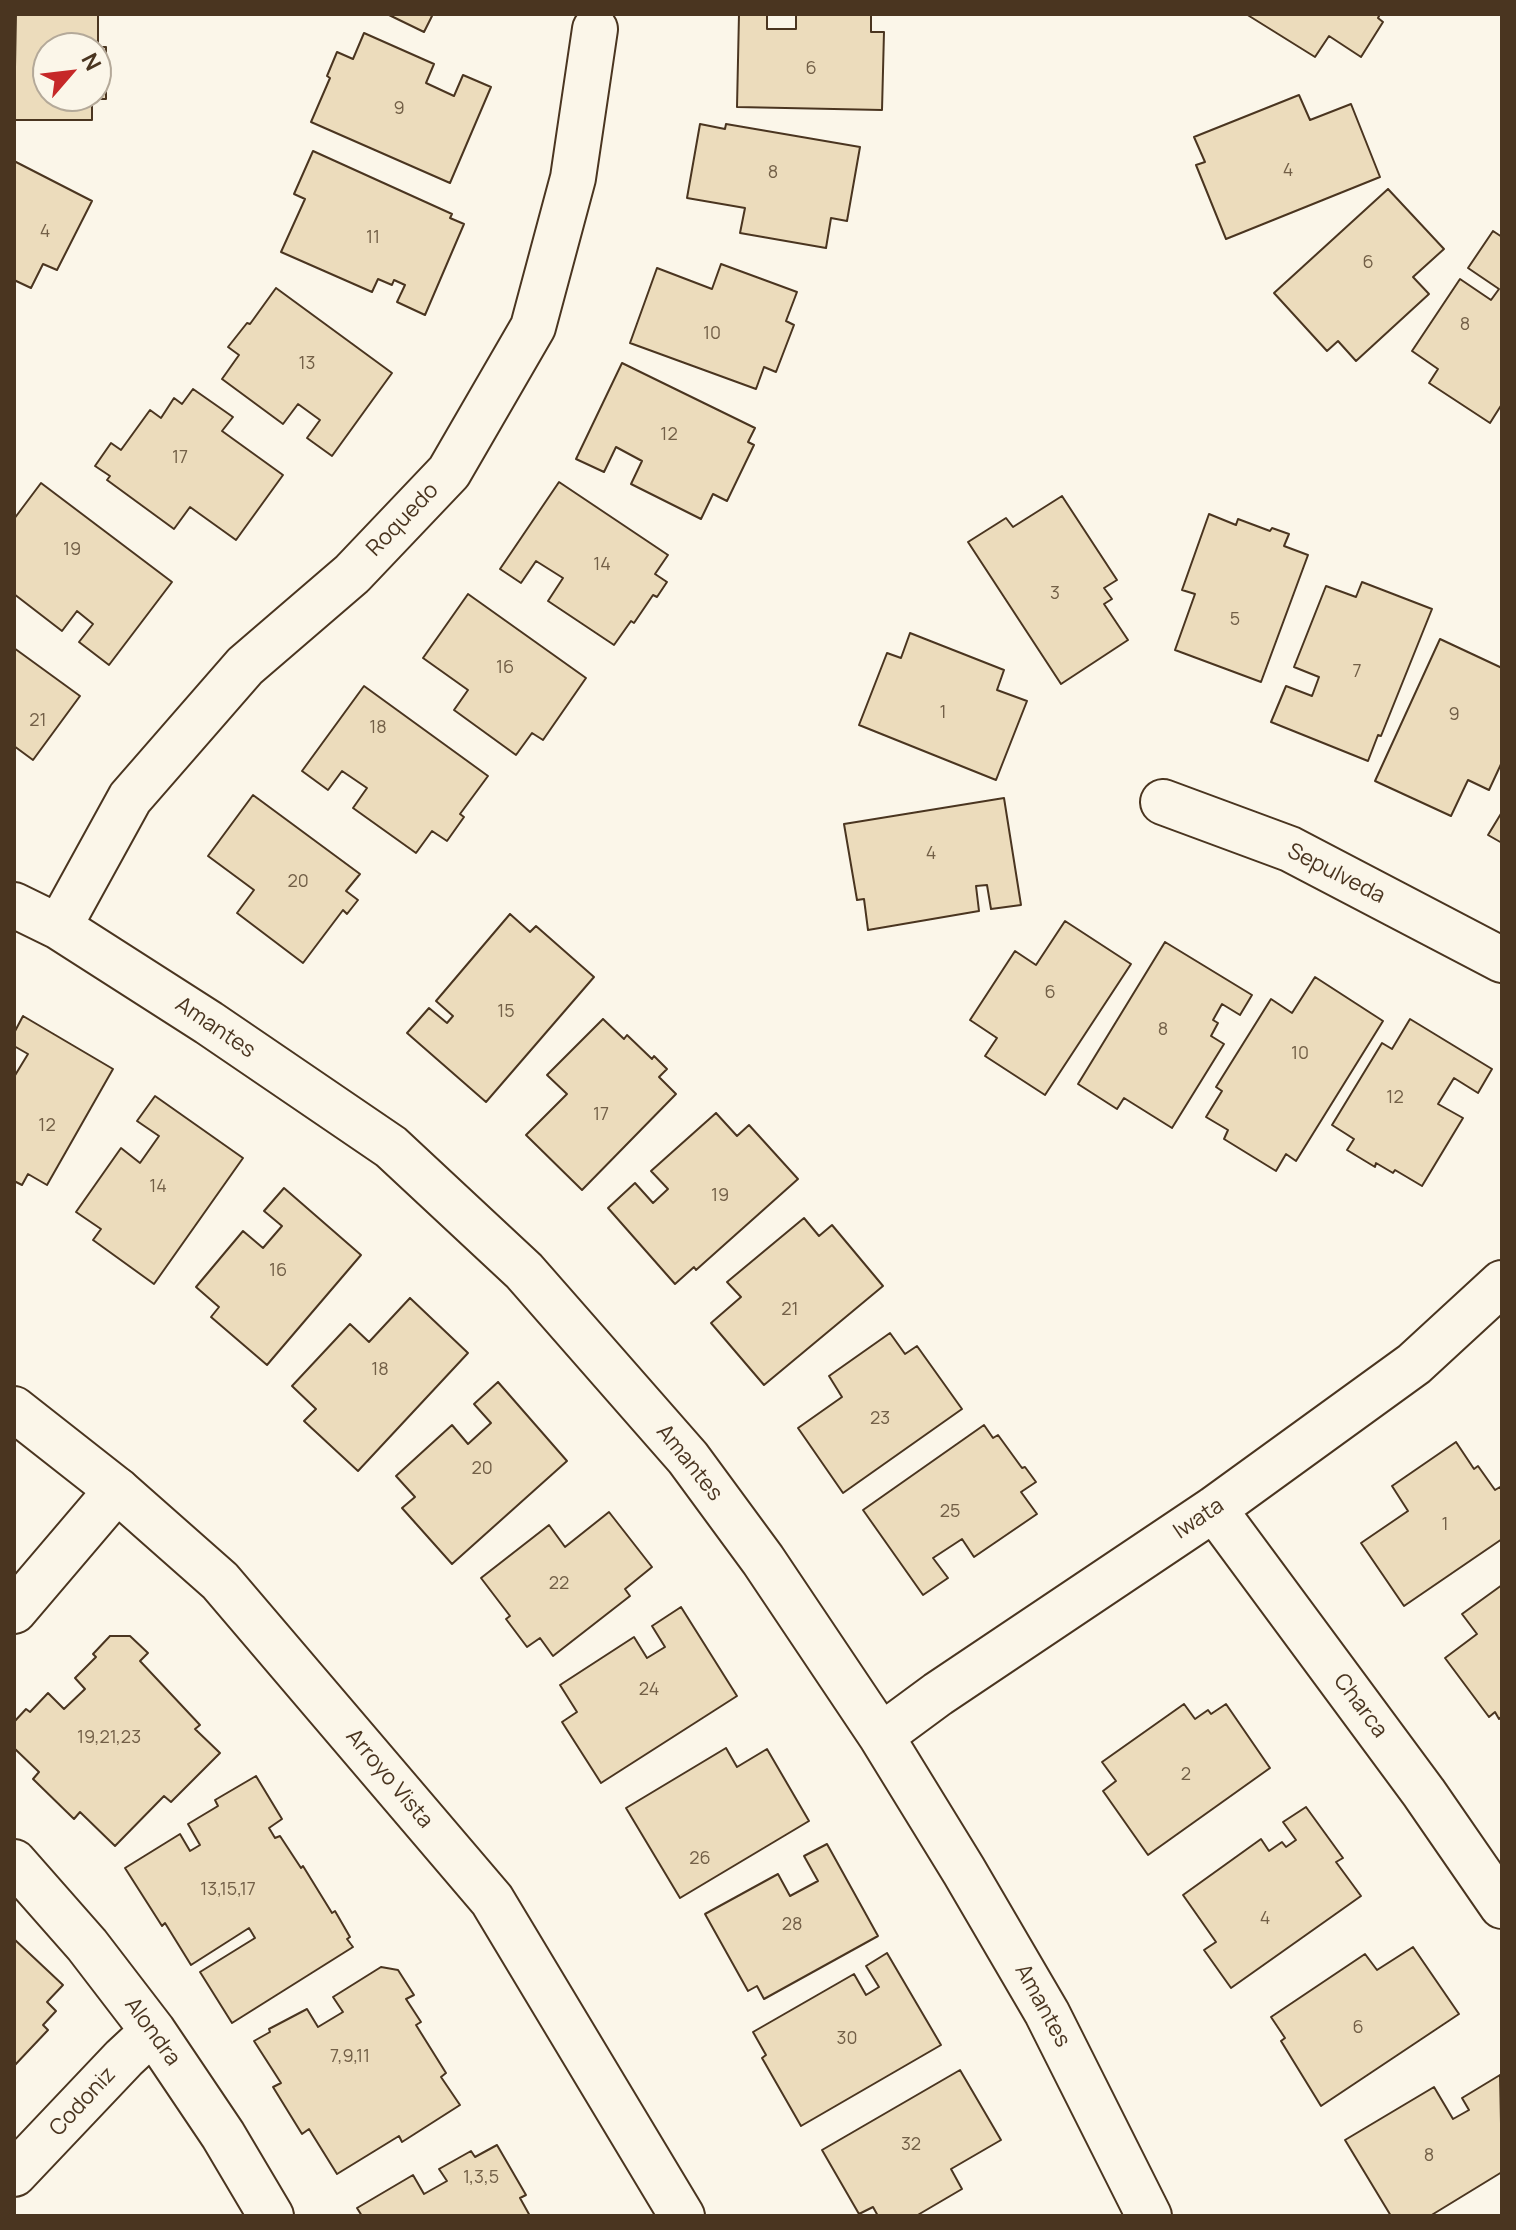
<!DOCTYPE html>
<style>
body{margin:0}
#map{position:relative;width:1516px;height:2230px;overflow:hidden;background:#fbf6e9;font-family:Manrope,sans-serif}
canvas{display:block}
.frame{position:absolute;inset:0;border:16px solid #4a3520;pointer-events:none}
.north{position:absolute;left:32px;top:32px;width:80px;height:80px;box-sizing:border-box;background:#fbf6e9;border:2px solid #b4a999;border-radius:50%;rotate:62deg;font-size:22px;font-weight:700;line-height:32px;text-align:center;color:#4a3520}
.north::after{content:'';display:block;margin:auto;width:28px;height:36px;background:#c62828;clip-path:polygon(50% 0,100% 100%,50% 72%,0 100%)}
</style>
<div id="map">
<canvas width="1516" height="2230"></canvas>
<div class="frame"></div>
<div class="north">N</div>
</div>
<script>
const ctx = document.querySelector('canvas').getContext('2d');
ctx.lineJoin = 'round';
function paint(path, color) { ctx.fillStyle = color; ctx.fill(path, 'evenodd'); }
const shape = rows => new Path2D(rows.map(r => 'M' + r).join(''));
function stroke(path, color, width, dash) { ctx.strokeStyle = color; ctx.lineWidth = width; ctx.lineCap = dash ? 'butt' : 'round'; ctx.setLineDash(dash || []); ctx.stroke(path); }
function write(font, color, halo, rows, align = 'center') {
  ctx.font = font + ' Manrope,sans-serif'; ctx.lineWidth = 6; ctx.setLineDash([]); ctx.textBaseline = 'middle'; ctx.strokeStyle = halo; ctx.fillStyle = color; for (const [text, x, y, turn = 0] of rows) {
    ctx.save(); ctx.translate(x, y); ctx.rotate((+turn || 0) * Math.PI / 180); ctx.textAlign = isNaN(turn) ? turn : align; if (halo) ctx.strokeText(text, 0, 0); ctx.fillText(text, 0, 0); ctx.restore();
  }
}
const building = shape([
 [16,14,98,15,98,47,106,47,106,99,92,99,92,120,14,120,16,14],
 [48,48,96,48,96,96,48,96,48,48],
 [387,14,428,14,432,16,424,32,387,14],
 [739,14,767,14,767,29,796,29,796,14,871,14,871,32,884,32,882,110,737,107,739,14],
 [1246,14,1380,14,1378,18,1383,22,1361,57,1329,36,1315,57,1246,14],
 [364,33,434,64,426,83,454,96,463,75,491,87,450,183,311,122,330,78,327,76,337,52,353,59,364,33],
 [1299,95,1310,120,1351,104,1380,177,1226,239,1196,165,1205,162,1194,137,1299,95],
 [700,124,725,129,726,124,860,147,847,221,831,218,826,248,740,233,745,208,687,198,700,124],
 [313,151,452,214,450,218,464,224,425,315,397,302,405,285,394,280,392,285,378,279,372,292,281,252,305,199,294,194,313,151],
 [14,161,92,201,57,270,43,264,31,288,14,280,14,161],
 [1388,189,1444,249,1413,277,1429,294,1356,361,1338,341,1327,351,1274,293,1388,189],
 [1493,231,1502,237,1502,404,1490,423,1429,383,1438,369,1412,351,1460,279,1491,300,1499,289,1468,268,1493,231],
 [721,264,797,292,786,321,794,325,776,372,764,367,756,389,630,343,657,268,712,289,721,264],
 [276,288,392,373,332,456,307,438,320,420,298,404,283,424,222,379,239,355,228,347,247,323,250,324,276,288],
 [622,363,755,428,748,442,754,445,727,501,713,494,701,519,631,484,642,461,616,447,604,472,576,459,622,363],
 [193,389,233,417,222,431,283,475,236,540,190,507,174,529,107,480,110,476,95,466,111,443,121,450,150,410,161,418,174,398,182,404,193,389],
 [559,482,668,555,655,574,667,582,657,597,653,595,634,623,631,621,614,645,548,601,563,578,536,561,521,583,500,569,559,482],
 [41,483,172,582,109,665,79,642,93,624,77,611,62,631,14,594,14,519,41,483],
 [1062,496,1117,580,1104,588,1112,599,1104,604,1128,640,1061,684,968,542,1006,518,1013,527,1062,496],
 [1209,514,1236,525,1238,519,1270,531,1272,528,1289,534,1284,546,1308,555,1261,682,1175,650,1195,594,1182,590,1209,514],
 [1362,582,1432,609,1381,736,1378,735,1368,761,1271,722,1286,686,1312,696,1319,677,1294,667,1326,586,1356,597,1362,582],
 [468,594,586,678,543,740,532,733,516,755,454,710,468,690,423,658,468,594],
 [910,633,1004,670,997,690,1027,701,996,780,859,725,887,653,901,658,910,633],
 [1440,639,1502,668,1502,762,1489,790,1468,780,1451,816,1375,781,1440,639],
 [14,648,80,696,33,760,14,746,14,648],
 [364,686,488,776,460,814,464,817,447,841,432,831,416,853,353,808,367,788,342,771,328,790,302,771,364,686],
 [253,795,360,874,346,891,358,900,347,914,343,910,303,963,237,913,254,890,208,856,253,795],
 [1004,798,1021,905,991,909,987,885,976,886,979,911,868,930,864,899,857,900,844,824,1004,798],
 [1502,812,1502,843,1488,835,1502,812],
 [510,914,530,932,536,926,594,977,486,1102,407,1033,429,1008,447,1023,453,1016,436,1001,510,914],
 [1065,921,1131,964,1045,1095,985,1056,997,1038,970,1020,1015,951,1036,965,1065,921],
 [1165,942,1252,995,1240,1015,1222,1004,1213,1020,1218,1023,1211,1036,1224,1044,1172,1128,1124,1098,1117,1109,1078,1084,1165,942],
 [1315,977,1383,1021,1296,1161,1286,1154,1276,1171,1224,1139,1228,1130,1206,1117,1222,1091,1216,1087,1271,999,1292,1013,1315,977],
 [23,1016,113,1069,47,1185,28,1174,22,1185,14,1181,14,1077,28,1054,14,1046,14,1033,23,1016],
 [603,1019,624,1039,627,1035,652,1059,654,1056,667,1069,659,1077,676,1094,582,1190,526,1135,567,1094,547,1075,603,1019],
 [1410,1019,1492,1069,1478,1093,1454,1078,1438,1104,1463,1118,1422,1186,1395,1170,1393,1173,1376,1163,1375,1167,1347,1150,1354,1139,1332,1125,1382,1043,1392,1049,1410,1019],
 [155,1096,243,1158,154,1284,93,1240,101,1229,76,1212,121,1148,140,1163,159,1136,137,1121,155,1096],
 [716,1113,737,1136,749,1125,798,1179,696,1270,694,1267,675,1284,608,1208,635,1183,653,1203,668,1189,651,1171,716,1113],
 [284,1188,361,1255,267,1365,211,1317,219,1307,196,1287,243,1231,263,1248,282,1226,264,1211,284,1188],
 [804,1218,819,1236,832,1225,883,1286,764,1385,711,1323,741,1297,727,1282,804,1218],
 [410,1298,468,1353,358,1471,304,1421,316,1409,292,1386,350,1324,369,1342,410,1298],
 [890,1333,905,1354,917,1346,962,1409,843,1493,798,1428,842,1397,829,1376,890,1333],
 [498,1382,567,1461,452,1564,402,1508,415,1497,396,1476,452,1425,468,1444,491,1423,474,1404,498,1382],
 [984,1425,993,1438,998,1435,1022,1468,1025,1467,1036,1482,1021,1492,1037,1514,974,1557,962,1539,933,1558,948,1578,923,1595,863,1510,984,1425],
 [1456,1442,1474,1469,1478,1466,1495,1490,1500,1487,1502,1490,1502,1539,1404,1606,1361,1543,1408,1511,1392,1486,1456,1442],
 [609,1512,652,1567,625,1589,630,1596,553,1656,540,1638,527,1647,506,1619,510,1616,481,1578,549,1525,565,1547,609,1512],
 [1502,1585,1502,1716,1499,1719,1495,1712,1489,1717,1445,1658,1477,1634,1462,1614,1502,1585],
 [681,1607,737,1696,601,1783,562,1722,577,1712,560,1685,634,1637,647,1658,665,1647,652,1626,681,1607],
 [110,1636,130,1636,148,1653,140,1661,200,1725,195,1729,220,1753,171,1802,164,1796,115,1846,80,1812,74,1819,33,1779,39,1772,14,1748,14,1722,26,1709,30,1712,48,1693,64,1709,85,1689,75,1678,96,1657,93,1654,110,1636],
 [1184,1704,1195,1719,1208,1710,1211,1714,1226,1704,1270,1768,1148,1855,1103,1791,1116,1781,1102,1762,1184,1704],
 [726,1748,737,1767,767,1749,809,1821,680,1898,626,1808,726,1748],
 [256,1776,282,1819,269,1828,275,1838,280,1836,301,1868,303,1866,332,1913,335,1911,350,1937,347,1939,353,1947,232,2023,200,1972,255,1938,249,1928,191,1965,165,1923,162,1926,125,1868,180,1834,190,1851,200,1845,188,1824,218,1806,215,1800,256,1776],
 [1306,1807,1343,1858,1336,1862,1361,1896,1231,1988,1204,1950,1216,1942,1183,1895,1261,1839,1269,1851,1282,1842,1286,1847,1296,1840,1283,1822,1306,1807],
 [827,1844,878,1936,764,1999,757,1986,748,1991,705,1914,778,1874,790,1896,818,1881,804,1856,827,1844],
 [14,1939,63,1985,47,2002,56,2011,43,2025,48,2030,14,2066,14,1939],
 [1413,1947,1459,2014,1321,2106,1281,2041,1285,2038,1271,2017,1365,1954,1377,1970,1413,1947],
 [887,1953,941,2045,801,2126,762,2058,766,2055,753,2032,854,1974,866,1995,879,1987,866,1966,887,1953],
 [381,1967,398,1970,414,1995,406,1999,421,2022,416,2025,446,2073,441,2077,460,2105,402,2142,399,2136,337,2174,309,2129,302,2134,273,2087,281,2083,254,2041,270,2032,269,2029,307,2009,318,2027,343,2012,333,1997,381,1967],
 [960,2070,1001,2140,951,2169,962,2189,916,2216,878,2216,873,2207,859,2214,822,2150,960,2070],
 [1500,2075,1502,2172,1430,2216,1391,2216,1345,2140,1434,2087,1453,2119,1469,2110,1462,2098,1500,2075],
 [497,2145,526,2195,520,2198,530,2216,362,2216,357,2208,413,2175,424,2194,447,2181,439,2169,471,2151,475,2157,497,2145]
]);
paint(building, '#ecdcbc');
stroke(building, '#4a3520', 2);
const minor = shape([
 [1163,802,1290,849,1502,960],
 [14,905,59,927,209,1023,391,1147,524,1271,688,1458,763,1560,881,1736,964,1871,1047,2013,1149,2216],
 [59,927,130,798,245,666,352,574,449,472,533,327,573,178,595,29],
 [1214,1509,1424,1793,1502,1906],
 [14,1611,117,1490],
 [881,1736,938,1694,1214,1509,1414,1364,1502,1283],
 [14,1862,87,1945,153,2031,223,2135,271,2216],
 [14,2174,124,2058,153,2031]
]);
const tertiary = shape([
 [14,1409,117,1490,220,1581,492,1900,682,2216]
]);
stroke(minor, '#4a3520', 48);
stroke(tertiary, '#4a3520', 48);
stroke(minor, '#fbf6e9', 44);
stroke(tertiary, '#fbf6e9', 44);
write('18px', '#725f47', null, [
 ["6",811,69],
 ["9",399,109],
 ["4",1288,171],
 ["8",773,173],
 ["4",45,232],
 ["11",373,238],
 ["6",1368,263],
 ["8",1465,325],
 ["10",712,334],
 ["13",307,364],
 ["12",669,435],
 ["17",180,458],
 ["19",72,550],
 ["14",602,565],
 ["3",1055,594],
 ["5",1235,620],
 ["16",505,668],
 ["7",1357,672],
 ["1",943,713],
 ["9",1454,715],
 ["21",38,721],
 ["18",378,728],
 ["4",931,854],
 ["20",298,882],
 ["6",1050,993],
 ["15",506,1012],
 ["8",1163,1030],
 ["10",1300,1054],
 ["12",1395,1098],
 ["17",601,1115],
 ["12",47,1126],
 ["14",158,1187],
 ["19",720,1196],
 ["16",278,1271],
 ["21",790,1310],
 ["18",380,1370],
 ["23",880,1419],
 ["20",482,1469],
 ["25",950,1512],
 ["1",1445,1525],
 ["22",559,1584],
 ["24",649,1690],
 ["19,21,23",109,1738],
 ["2",1186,1775],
 ["26",700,1859],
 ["13,15,17",228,1890],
 ["4",1265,1919],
 ["28",792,1925],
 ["6",1358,2028],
 ["30",847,2039],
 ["7,9,11",350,2057],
 ["32",911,2145],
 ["8",1429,2156],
 ["1,3,5",481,2178]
]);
write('22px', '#4a3520', '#fbf6e9', [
 ["Roquedo",403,520,-46],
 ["Sepulveda",1336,874,27],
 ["Amantes",215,1028,34],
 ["Amantes",689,1463,51],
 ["Iwata",1199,1519,-34],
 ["Charca",1360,1706,53],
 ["Arroyo Vista",389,1779,50],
 ["Amantes",1042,2006,61],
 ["Alondra",152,2032,54],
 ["Codoniz",83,2102,-47]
]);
</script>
